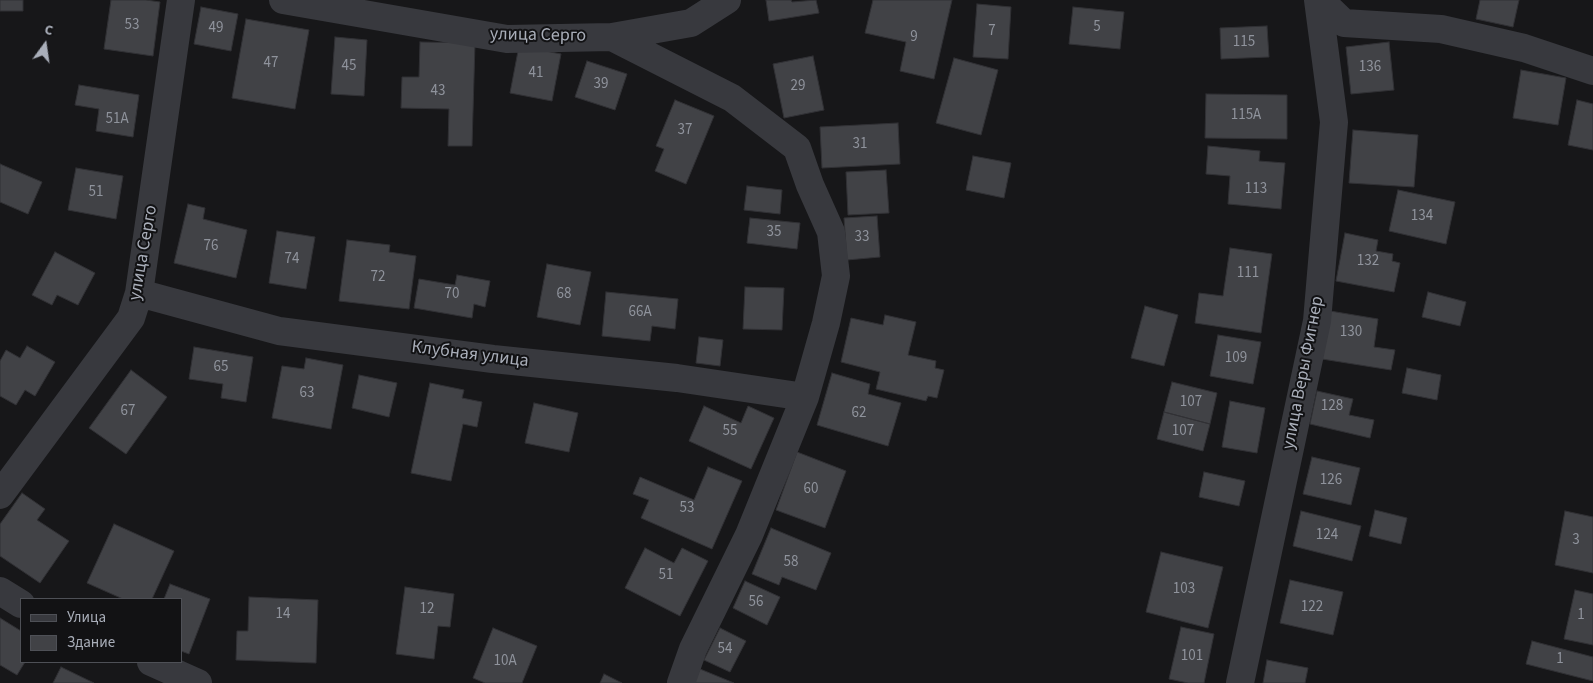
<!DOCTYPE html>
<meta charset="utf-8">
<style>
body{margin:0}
#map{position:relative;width:1593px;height:683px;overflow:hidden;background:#171719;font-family:"Source Sans 3",sans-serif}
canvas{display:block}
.legend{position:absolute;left:20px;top:598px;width:162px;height:65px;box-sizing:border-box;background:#121214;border:1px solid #4e5056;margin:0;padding:6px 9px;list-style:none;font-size:15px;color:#a9aeb9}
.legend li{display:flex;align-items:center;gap:10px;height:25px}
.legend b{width:25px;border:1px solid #4e5056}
.north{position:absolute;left:20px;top:20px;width:50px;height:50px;-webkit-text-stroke:4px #121214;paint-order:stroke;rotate:14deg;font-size:14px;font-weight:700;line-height:20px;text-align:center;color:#a9aeb9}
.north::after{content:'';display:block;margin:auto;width:18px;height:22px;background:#a9aeb9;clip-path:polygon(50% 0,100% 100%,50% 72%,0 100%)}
</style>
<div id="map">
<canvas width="1593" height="683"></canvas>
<ul class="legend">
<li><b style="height:6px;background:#38393e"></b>Улица</li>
<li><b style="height:14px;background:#414246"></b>Здание</li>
</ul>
<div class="north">С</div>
</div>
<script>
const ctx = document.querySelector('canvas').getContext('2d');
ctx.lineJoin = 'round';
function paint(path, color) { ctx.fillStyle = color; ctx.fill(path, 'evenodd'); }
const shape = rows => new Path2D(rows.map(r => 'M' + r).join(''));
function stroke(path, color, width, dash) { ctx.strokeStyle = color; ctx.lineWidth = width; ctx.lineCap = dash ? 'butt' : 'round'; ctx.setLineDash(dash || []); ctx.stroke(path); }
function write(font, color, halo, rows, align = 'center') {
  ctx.font = font + ' "Source Sans 3",sans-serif'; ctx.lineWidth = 4; ctx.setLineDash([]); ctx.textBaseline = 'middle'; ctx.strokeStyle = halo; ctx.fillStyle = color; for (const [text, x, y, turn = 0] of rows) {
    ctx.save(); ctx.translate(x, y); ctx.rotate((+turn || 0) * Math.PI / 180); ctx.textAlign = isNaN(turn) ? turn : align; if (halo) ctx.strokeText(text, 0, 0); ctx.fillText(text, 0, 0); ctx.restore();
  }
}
const building = shape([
 [0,0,23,0,23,11,0,11,0,0],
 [111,0,146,0,160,2,153,56,104,49,111,0],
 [766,0,791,0,792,2,816,0,819,13,769,21,766,0],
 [873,0,952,0,934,79,900,71,906,42,865,33,873,0],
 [1480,0,1519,0,1513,27,1476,19,1480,0],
 [977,4,1011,7,1008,59,973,57,977,4],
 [201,7,238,14,231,51,194,44,201,7],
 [1073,7,1124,12,1120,49,1069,44,1073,7],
 [246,19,309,30,295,109,232,98,246,19],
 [1267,26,1269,57,1221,59,1220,28,1267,26],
 [335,37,367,40,364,96,331,94,335,37],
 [420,42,475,43,472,146,448,146,449,109,401,108,402,77,419,77,420,42],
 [1389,42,1394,90,1351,94,1346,47,1389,42],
 [519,46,561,54,552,101,510,93,519,46],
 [813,56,824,110,784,118,773,64,813,56],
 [954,58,998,70,981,135,936,123,954,58],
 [587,61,627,74,615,110,575,97,587,61],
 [1521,70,1566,78,1558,125,1513,118,1521,70],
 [79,85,139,95,133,137,96,131,99,109,75,105,79,85],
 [1206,94,1287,95,1287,139,1205,138,1206,94],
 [675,100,714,116,686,184,655,171,664,149,656,146,675,100],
 [1577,100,1593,104,1593,150,1568,145,1577,100],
 [898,123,900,164,822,168,820,127,898,123],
 [1353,130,1418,135,1414,187,1349,183,1353,130],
 [1208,146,1260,151,1259,161,1285,163,1281,209,1228,204,1230,176,1206,174,1208,146],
 [973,156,1011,163,1004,198,966,190,973,156],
 [0,164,42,182,28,214,0,202,0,164],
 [76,168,123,176,116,219,68,210,76,168],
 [886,170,889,213,848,215,846,172,886,170],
 [747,186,782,190,780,214,744,210,747,186],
 [1398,190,1455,202,1446,244,1389,231,1398,190],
 [188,204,205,208,203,219,247,230,236,278,174,263,188,204],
 [877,216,880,257,847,260,844,218,877,216],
 [750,218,800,223,797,249,747,243,750,218],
 [277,231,315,237,306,289,269,283,277,231],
 [1345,233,1378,240,1376,251,1393,254,1392,261,1400,263,1394,292,1336,281,1345,233],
 [347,240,390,245,389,252,416,256,409,309,339,301,347,240],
 [1230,248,1272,254,1261,333,1195,323,1199,293,1223,296,1230,248],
 [55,252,95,273,78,305,57,295,52,305,32,295,55,252],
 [547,264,591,272,580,325,537,317,547,264],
 [457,275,490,281,485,307,474,304,472,318,414,308,419,279,455,285,457,275],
 [745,287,784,288,782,330,743,329,745,287],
 [606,292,678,299,675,329,652,326,650,341,602,336,606,292],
 [1428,292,1466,302,1460,326,1422,317,1428,292],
 [1145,306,1178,315,1164,366,1131,358,1145,306],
 [1330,311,1378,319,1374,347,1395,350,1391,370,1322,359,1330,311],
 [885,315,916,322,908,355,936,361,935,368,944,370,937,398,928,396,926,401,876,389,880,372,841,362,851,318,883,325,885,315],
 [1218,335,1261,342,1253,384,1210,376,1218,335],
 [699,337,723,340,720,366,696,363,699,337],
 [27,346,55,362,35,396,25,390,16,405,0,396,0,361,6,350,20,358,27,346],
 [194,347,253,357,246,402,221,398,223,384,189,379,194,347],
 [306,358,343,365,331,429,272,418,282,366,304,369,306,358],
 [1407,368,1441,375,1437,400,1402,393,1407,368],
 [131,370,167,397,126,454,89,428,131,370],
 [832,373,870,384,868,394,901,403,888,446,817,425,832,373],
 [359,375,397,383,389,417,352,408,359,375],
 [1172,382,1217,393,1210,424,1164,412,1172,382],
 [430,383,464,390,462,398,482,402,477,427,463,424,451,481,411,473,430,383],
 [1317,391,1353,399,1349,415,1374,420,1370,438,1310,424,1317,391],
 [1230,401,1265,408,1257,453,1222,447,1230,401],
 [534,403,578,413,569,452,525,443,534,403],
 [704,406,741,423,748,406,774,418,751,469,689,441,704,406],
 [1164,412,1210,424,1203,451,1157,439,1164,412],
 [797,452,846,471,825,528,776,510,797,452],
 [1312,457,1360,468,1351,505,1303,494,1312,457],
 [708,467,742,481,712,549,641,518,649,500,633,494,640,477,694,500,708,467],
 [1204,472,1245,481,1239,506,1199,497,1204,472],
 [22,493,45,509,37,520,69,541,40,583,0,556,0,524,22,493],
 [1375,510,1407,518,1401,544,1369,536,1375,510],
 [1301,511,1361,526,1352,561,1293,546,1301,511],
 [1565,511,1593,517,1593,573,1555,565,1565,511],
 [114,524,174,551,152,599,123,599,87,583,114,524],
 [771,528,831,553,816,590,782,577,779,585,752,574,771,528],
 [645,548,674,563,682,548,708,561,680,616,625,588,645,548],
 [1161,552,1223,567,1208,628,1146,612,1161,552],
 [1290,580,1343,592,1333,635,1280,623,1290,580],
 [745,581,780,597,767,625,733,608,745,581],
 [170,584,210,599,189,654,181,651,181,599,164,599,170,584],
 [405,587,454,594,450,627,438,626,434,659,396,654,405,587],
 [1575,590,1593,594,1593,645,1564,639,1575,590],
 [249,597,318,600,316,663,236,660,237,631,248,631,249,597],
 [0,618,21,631,21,662,25,662,17,675,0,665,0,618],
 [1181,627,1214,634,1204,683,1188,683,1169,679,1181,627],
 [493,628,537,646,522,683,485,683,473,678,493,628],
 [720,628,746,641,730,672,704,660,720,628],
 [1532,641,1593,657,1593,681,1526,664,1532,641],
 [1267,660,1308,668,1305,683,1263,683,1267,660],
 [61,667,94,683,53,683,61,667],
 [700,669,734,683,694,683,700,669],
 [604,674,622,683,600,683,604,674]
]);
paint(building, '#414246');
stroke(building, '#313135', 1);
stroke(shape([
 [283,0,507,39,612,37,691,23,727,0],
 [1320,0,1344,23,1441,29,1524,48,1593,71],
 [612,37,732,98,797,148,810,185,831,232,836,276,826,323,805,397,749,535,693,649,681,683],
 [139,293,279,331,493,359,677,378,805,397],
 [0,495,131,318,139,293,181,0],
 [0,591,21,604],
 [151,662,198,683],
 [1240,683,1317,321,1334,122,1318,0]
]), '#38393e', 28);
write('15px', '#8f939c', null, [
 ["53",132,26],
 ["5",1097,28],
 ["49",216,29],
 ["7",992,32],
 ["9",914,38],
 ["115",1244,43],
 ["47",271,64],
 ["45",349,67],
 ["136",1370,68],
 ["41",536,74],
 ["39",601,85],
 ["29",798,87],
 ["43",438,92],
 ["115А",1246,116],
 ["51А",117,120],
 ["37",685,131],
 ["31",860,145],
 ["113",1256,190],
 ["51",96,193],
 ["134",1422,217],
 ["35",774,233],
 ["33",862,238],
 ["76",211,247],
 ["74",292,260],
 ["132",1368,262],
 ["111",1248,274],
 ["72",378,278],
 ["70",452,295],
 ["68",564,295],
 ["66А",640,313],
 ["130",1351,333],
 ["109",1236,359],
 ["65",221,368],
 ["63",307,394],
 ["107",1191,403],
 ["128",1332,407],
 ["67",128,412],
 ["62",859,414],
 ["55",730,432],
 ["107",1183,432],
 ["126",1331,481],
 ["60",811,490],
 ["53",687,509],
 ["124",1327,536],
 ["3",1576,541],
 ["58",791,563],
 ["51",666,576],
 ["103",1184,590],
 ["56",756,603],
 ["122",1312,608],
 ["12",427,610],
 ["14",283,615],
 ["1",1581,616],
 ["54",725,650],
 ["101",1192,657],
 ["1",1560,660],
 ["10А",505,662]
]);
write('18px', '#a9aeb9', '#121214', [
 ["улица Серго",538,36,1],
 ["улица Серго",144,253,-80],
 ["Клубная улица",470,355,7],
 ["улица Веры Фигнер",1304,373,-79]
]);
</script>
